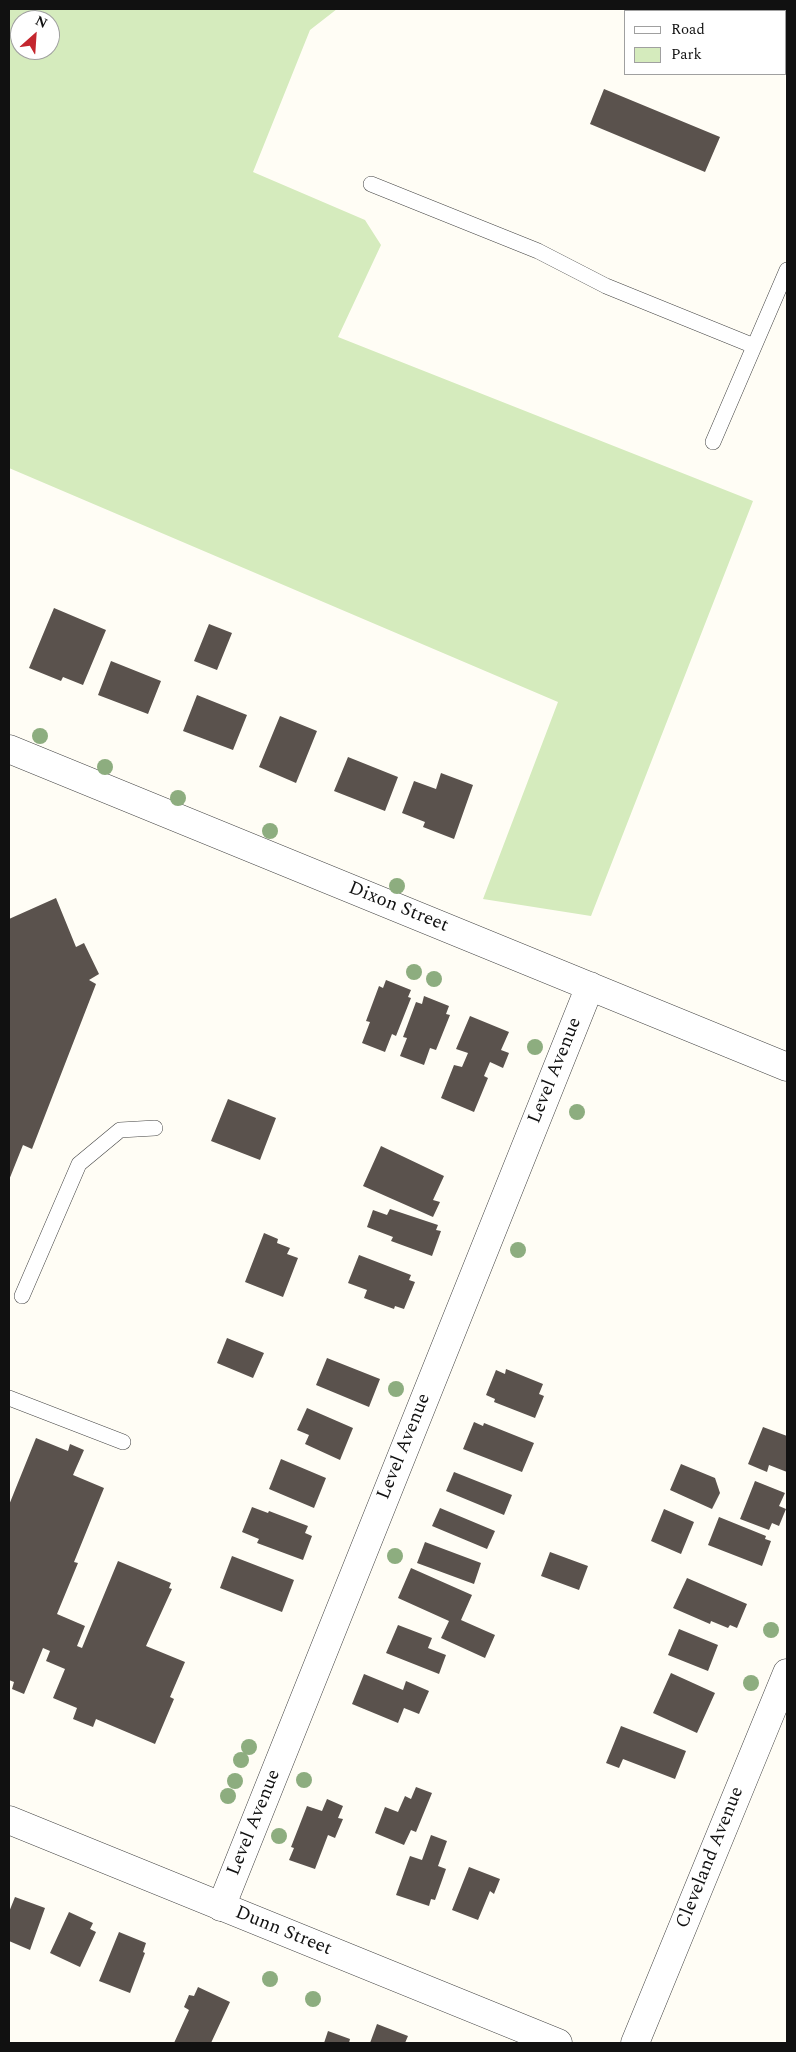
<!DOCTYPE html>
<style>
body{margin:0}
#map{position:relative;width:796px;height:2052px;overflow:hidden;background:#fffdf5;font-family:Spectral,serif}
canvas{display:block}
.frame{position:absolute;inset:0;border:10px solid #111;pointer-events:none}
.legend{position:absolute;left:624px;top:10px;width:162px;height:65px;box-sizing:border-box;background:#fff;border:1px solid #a0a0a0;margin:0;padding:6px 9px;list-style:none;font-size:15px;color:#111}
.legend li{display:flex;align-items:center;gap:10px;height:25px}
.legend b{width:25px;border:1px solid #a0a0a0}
.north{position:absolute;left:10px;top:10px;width:50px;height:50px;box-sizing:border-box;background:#fff;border:1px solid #a0a0a0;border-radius:50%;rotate:26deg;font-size:14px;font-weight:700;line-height:20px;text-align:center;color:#111}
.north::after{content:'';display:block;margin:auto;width:18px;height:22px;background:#c4262e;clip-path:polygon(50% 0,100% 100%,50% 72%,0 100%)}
</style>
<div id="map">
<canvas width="796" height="2052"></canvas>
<div class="frame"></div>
<ul class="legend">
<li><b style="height:6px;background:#fff"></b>Road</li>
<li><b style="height:14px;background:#d5ebbd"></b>Park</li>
</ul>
<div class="north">N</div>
</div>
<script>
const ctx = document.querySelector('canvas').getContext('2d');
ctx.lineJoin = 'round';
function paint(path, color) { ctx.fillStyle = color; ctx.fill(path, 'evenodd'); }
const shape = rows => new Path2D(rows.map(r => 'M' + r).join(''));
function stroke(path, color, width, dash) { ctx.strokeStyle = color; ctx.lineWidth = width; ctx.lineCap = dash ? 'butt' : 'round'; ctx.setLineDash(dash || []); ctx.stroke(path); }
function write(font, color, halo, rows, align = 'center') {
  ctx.font = font + ' Spectral,serif'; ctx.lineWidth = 5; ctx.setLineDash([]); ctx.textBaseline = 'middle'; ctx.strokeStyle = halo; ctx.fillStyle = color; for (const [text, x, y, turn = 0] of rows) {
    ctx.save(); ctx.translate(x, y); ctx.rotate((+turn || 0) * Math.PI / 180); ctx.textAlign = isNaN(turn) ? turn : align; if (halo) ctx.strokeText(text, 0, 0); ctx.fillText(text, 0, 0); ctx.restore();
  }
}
paint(shape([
 [9,9,337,9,310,30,253,172,365,220,381,245,338,337,753,501,591,916,483,899,558,702,9,468],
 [20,20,50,20,50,50,20,50]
]), '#d5ebbd');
paint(shape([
 [604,89,720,137,705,172,590,124],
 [54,608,106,630,83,685,63,677,61,681,29,668],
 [209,624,232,633,217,670,194,661],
 [111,661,161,681,148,714,98,695],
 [197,695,247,715,233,750,183,731],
 [280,716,317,731,296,783,259,767],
 [348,757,398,777,385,811,334,791],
 [441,773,473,785,454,839,423,827,425,822,402,813,414,781,436,789],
 [56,898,76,947,84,943,99,974,89,980,96,984,32,1149,23,1145,9,1180,9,919],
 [386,980,411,990,408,997,411,998,396,1036,392,1034,385,1052,362,1043,370,1022,366,1021,379,986,383,988],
 [424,996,449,1006,446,1014,450,1015,436,1050,430,1048,424,1065,400,1056,407,1038,403,1037,416,1002,422,1004],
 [470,1016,509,1032,501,1050,509,1053,503,1068,490,1062,484,1076,488,1078,474,1112,441,1098,454,1065,462,1067,468,1053,456,1049],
 [228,1099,276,1118,260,1160,211,1141],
 [381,1146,444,1176,433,1200,440,1202,433,1217,363,1186],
 [390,1209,438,1225,436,1230,441,1231,432,1256,391,1241,393,1237,367,1227,373,1210,387,1215],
 [264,1233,278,1239,277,1243,290,1248,287,1254,298,1258,283,1297,245,1282],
 [359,1255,411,1275,409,1280,415,1282,404,1309,395,1306,394,1309,364,1298,367,1290,348,1283],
 [227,1338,264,1353,253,1378,217,1363],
 [327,1358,380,1379,369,1407,316,1385],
 [506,1369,543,1384,539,1394,544,1396,535,1418,494,1402,495,1399,486,1395,496,1370,505,1374],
 [307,1408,353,1428,340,1460,305,1444,309,1435,297,1430],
 [474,1422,483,1426,484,1423,534,1443,522,1472,463,1449],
 [763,1427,787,1436,787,1472,769,1465,767,1472,748,1464],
 [36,1438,68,1451,70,1444,84,1450,73,1475,104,1488,74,1562,78,1563,57,1614,85,1626,77,1646,82,1648,118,1561,171,1583,169,1588,172,1589,146,1646,185,1662,170,1697,174,1699,155,1744,96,1719,93,1727,73,1719,77,1708,53,1698,65,1669,46,1661,50,1651,43,1648,24,1694,12,1689,14,1682,9,1680,9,1505],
 [281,1459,326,1478,314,1508,269,1489],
 [681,1464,715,1478,720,1493,712,1509,670,1490],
 [454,1472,512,1495,504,1515,446,1491],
 [755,1481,785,1493,779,1506,786,1509,779,1526,772,1523,769,1530,740,1519],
 [252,1507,268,1513,269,1511,308,1526,305,1533,312,1536,303,1560,257,1543,259,1539,242,1532],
 [440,1508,495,1531,487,1549,432,1526],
 [664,1509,694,1522,681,1554,651,1541],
 [719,1517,766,1536,765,1539,771,1541,762,1566,708,1545],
 [425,1542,481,1563,474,1584,417,1563],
 [550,1552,588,1566,579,1590,541,1576],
 [232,1556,294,1580,282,1612,220,1588],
 [411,1568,472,1595,461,1620,495,1635,485,1658,441,1638,449,1621,398,1598],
 [687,1578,747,1604,737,1628,730,1625,728,1628,711,1621,710,1624,673,1608],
 [398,1625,432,1638,428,1648,446,1655,439,1674,386,1653],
 [679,1629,718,1645,708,1671,668,1655],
 [671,1673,715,1693,697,1733,653,1713],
 [364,1674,403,1690,406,1681,429,1691,419,1714,404,1708,398,1723,352,1704],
 [621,1726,686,1751,675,1779,623,1759,619,1768,606,1763],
 [416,1787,432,1793,416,1832,411,1830,404,1845,375,1833,385,1807,398,1812,405,1796,411,1799],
 [327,1799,343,1806,338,1818,343,1819,335,1838,328,1835,315,1869,289,1860,294,1848,291,1847,307,1806,322,1811],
 [431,1835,447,1841,438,1866,446,1869,435,1900,431,1899,429,1906,396,1895,410,1856,422,1860],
 [469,1867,500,1879,494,1894,490,1891,478,1920,452,1910],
 [15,1897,45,1908,30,1950,9,1941,9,1912],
 [69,1912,93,1923,90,1929,96,1932,80,1967,50,1953],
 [119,1932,146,1943,143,1952,145,1953,130,1993,99,1981],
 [198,1987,230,2002,211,2043,174,2043,189,2010,184,2007,189,1995,194,1996],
 [377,2024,408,2036,405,2043,370,2043],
 [328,2031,350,2039,349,2043,324,2043]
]), '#5a524d');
const service = shape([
 [371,184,538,251,606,286,754,346],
 [713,442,787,270],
 [22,1296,79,1164,120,1130,155,1128],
 [9,1398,123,1442]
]);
const minor = shape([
 [9,749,787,1067],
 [221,1907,590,986],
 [635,2043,787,1673]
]);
const tertiary = shape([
 [9,1820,558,2043]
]);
stroke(service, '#444', 16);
stroke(minor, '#444', 29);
stroke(tertiary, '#444', 29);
stroke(service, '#fff', 15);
stroke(minor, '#fff', 28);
stroke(tertiary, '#fff', 28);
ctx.fillStyle = '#8dad7f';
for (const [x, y] of [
 [40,736],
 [105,767],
 [178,798],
 [270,831],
 [397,886],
 [414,972],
 [434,979],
 [535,1047],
 [577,1112],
 [518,1250],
 [396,1389],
 [395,1556],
 [771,1630],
 [751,1683],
 [249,1747],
 [241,1760],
 [304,1780],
 [235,1781],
 [228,1796],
 [279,1836],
 [270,1979],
 [313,1999]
]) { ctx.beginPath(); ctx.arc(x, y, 8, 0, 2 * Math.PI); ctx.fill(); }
write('19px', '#111', '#fff', [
 ["Dixon Street",398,908,22],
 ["Level Avenue",556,1071,-68],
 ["Level Avenue",405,1447,-68],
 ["Level Avenue",255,1823,-68],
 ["Cleveland Avenue",711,1858,-68],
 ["Dunn Street",283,1932,22]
]);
</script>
